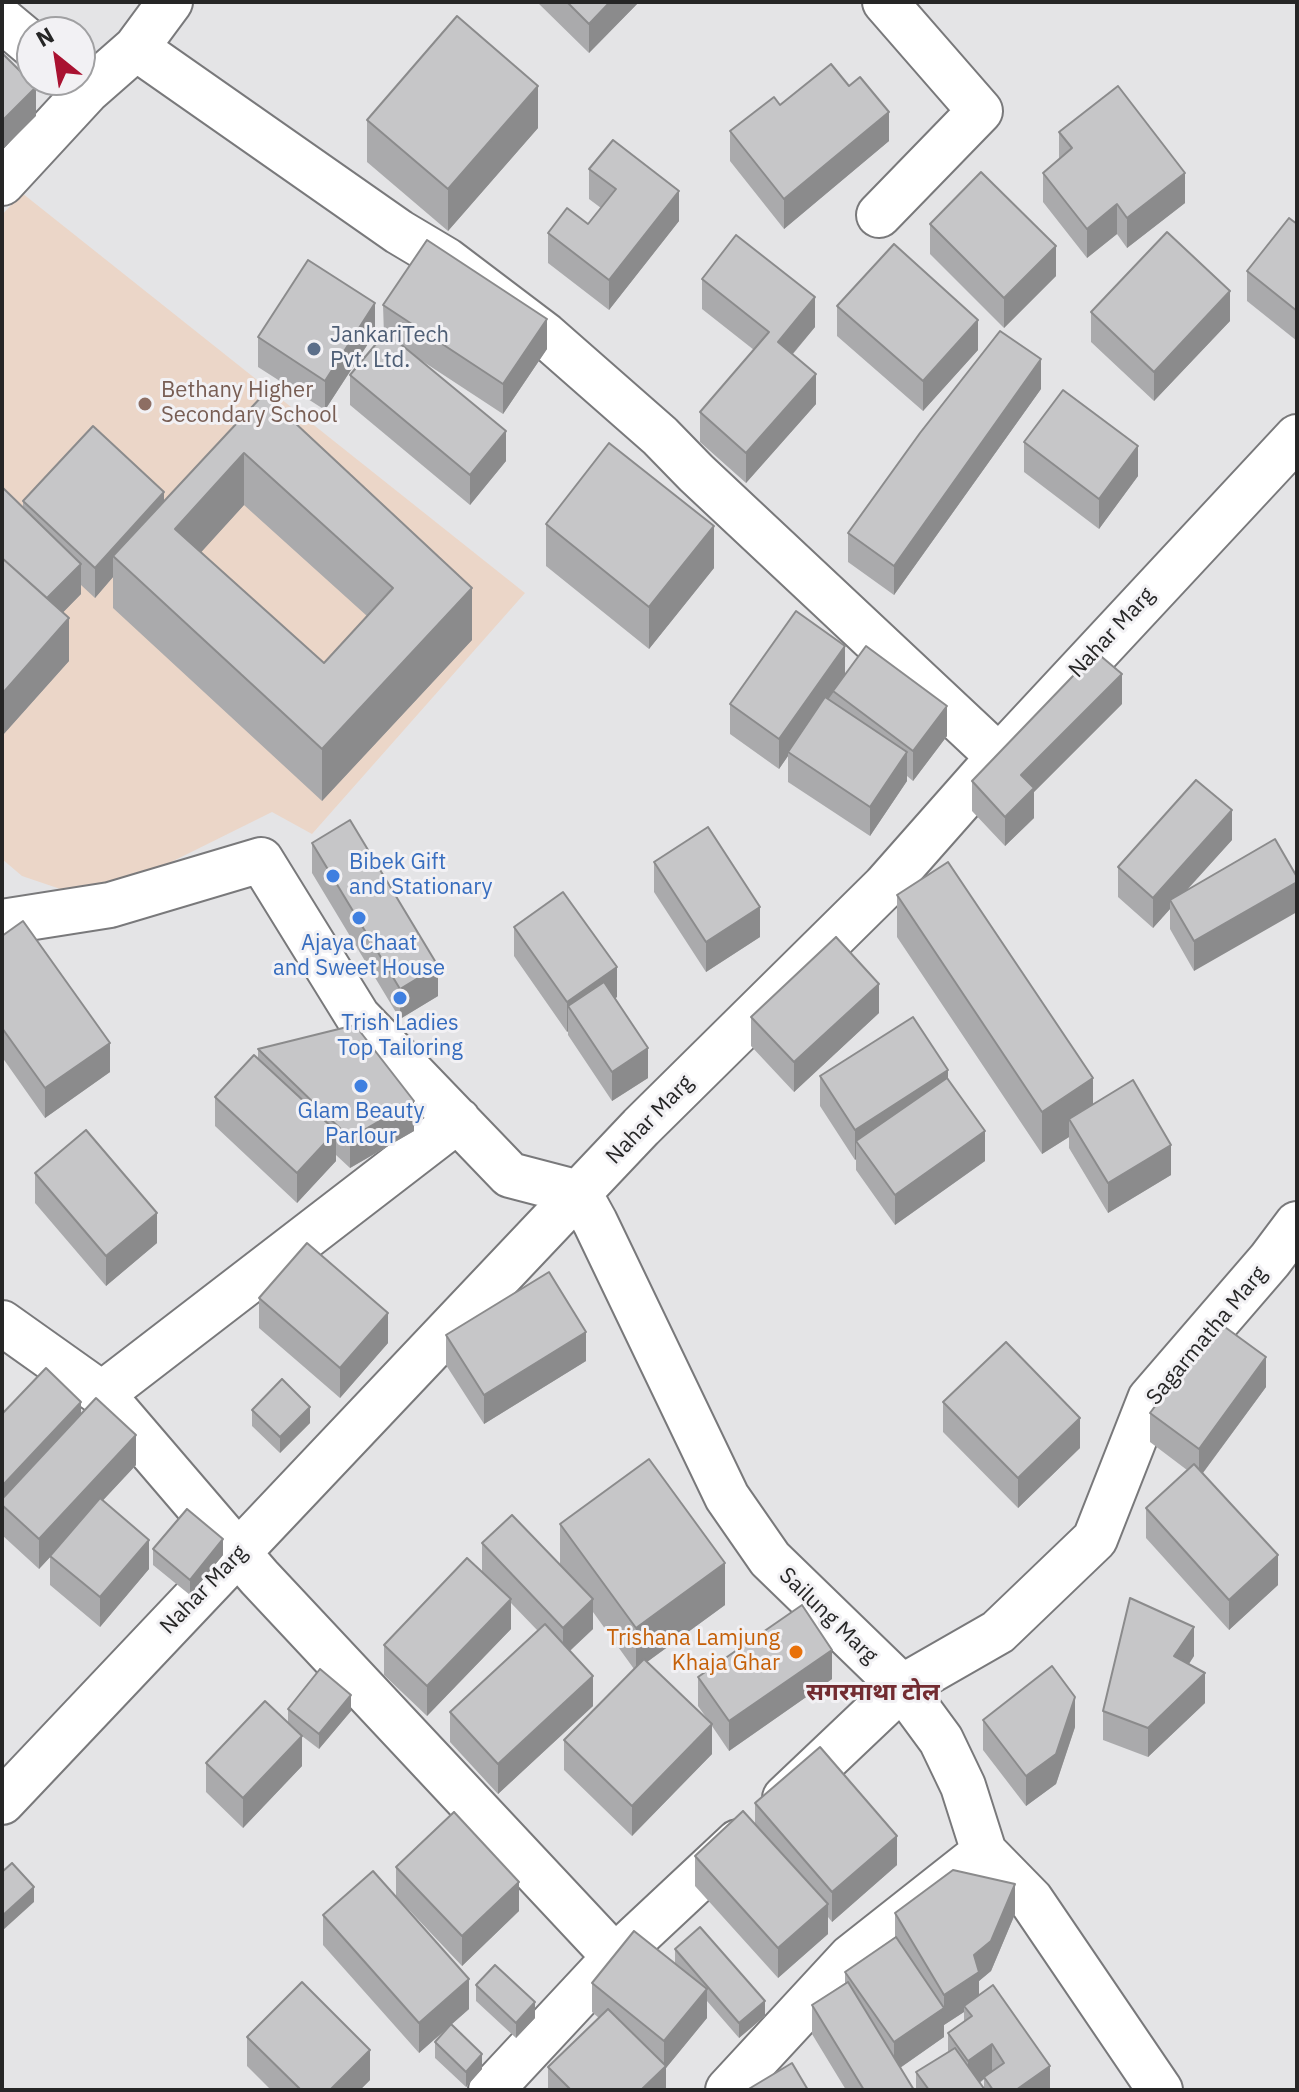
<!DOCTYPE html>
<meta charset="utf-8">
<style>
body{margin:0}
#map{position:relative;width:1299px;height:2092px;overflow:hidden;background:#e4e4e6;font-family:"IBM Plex Sans",sans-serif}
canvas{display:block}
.frame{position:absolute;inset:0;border:4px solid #262626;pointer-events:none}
.north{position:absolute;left:16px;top:16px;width:80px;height:80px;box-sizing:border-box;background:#f2f1f4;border:2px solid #a0a0a2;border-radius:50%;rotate:330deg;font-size:22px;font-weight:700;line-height:32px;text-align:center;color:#262626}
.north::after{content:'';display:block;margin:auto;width:28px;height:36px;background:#a91231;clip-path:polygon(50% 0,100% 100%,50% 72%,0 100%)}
</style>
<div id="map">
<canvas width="1299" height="2092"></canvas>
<div class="frame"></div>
<div class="north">N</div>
</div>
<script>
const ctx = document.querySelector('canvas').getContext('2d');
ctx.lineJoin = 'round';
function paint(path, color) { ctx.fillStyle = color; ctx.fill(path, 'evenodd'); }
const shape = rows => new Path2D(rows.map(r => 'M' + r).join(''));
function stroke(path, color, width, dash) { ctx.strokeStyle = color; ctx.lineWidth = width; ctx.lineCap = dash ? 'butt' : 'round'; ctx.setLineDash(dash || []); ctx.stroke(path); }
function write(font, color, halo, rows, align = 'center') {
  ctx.font = font + ' "IBM Plex Sans","Noto Sans Devanagari",sans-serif'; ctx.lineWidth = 6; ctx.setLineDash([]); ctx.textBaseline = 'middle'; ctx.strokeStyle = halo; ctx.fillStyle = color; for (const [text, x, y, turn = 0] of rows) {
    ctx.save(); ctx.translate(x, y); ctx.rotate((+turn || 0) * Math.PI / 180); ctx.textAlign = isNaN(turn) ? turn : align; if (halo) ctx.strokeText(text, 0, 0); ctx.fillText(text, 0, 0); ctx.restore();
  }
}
paint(shape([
 [22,193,525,593,312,834,272,812,145,875,78,895,22,876,2,859,2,215]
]), '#ebd6c8');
const street = shape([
 [2,20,32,45],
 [136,48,399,232,446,260,545,335,660,436,696,473,999,757],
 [2,183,87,91,136,48,170,2],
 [879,215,980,111,885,2],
 [2,922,110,905,261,860,358,1017,510,1175,579,1193],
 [458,1120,102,1394,259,1577,615,1957],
 [579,1193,595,1222,727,1497,770,1559,902,1687,941,1740,963,1786,984,1852,851,1957,728,2090],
 [2,1323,102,1394],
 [785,1798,902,1687,998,1632,1095,1539,1150,1399,1270,1260,1297,1224],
 [2,1802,641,1127,885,886,999,757,1297,437],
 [984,1852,1031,1900,1160,2090],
 [491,2090,615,1957,738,1842]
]);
stroke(street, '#79797b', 48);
stroke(street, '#fff', 44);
paint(shape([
 [537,2,639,2,589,53],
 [849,86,889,141,784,229,730,161,730,131,780,105],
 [367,120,538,128,448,231,367,162],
 [1059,132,1185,203,1127,248,1117,234,1087,258,1043,202,1043,173,1059,159],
 [589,169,679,221,609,310,548,263,548,233,588,224,601,208,589,199],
 [930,224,1056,276,1004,328,930,254],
 [1297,224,1297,341,1247,301,1247,271],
 [702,279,815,327,793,354,816,404,746,483,700,442,700,412,754,350,702,309],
 [383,305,547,349,503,414,410,353,506,461,470,505,350,405,350,375,384,335],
 [837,306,978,350,923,411,837,336],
 [1091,312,1230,321,1154,401,1091,342],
 [375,333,325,410,258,367,258,337],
 [1041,389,894,595,848,562,848,533],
 [264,394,472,640,322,801,113,608,113,577,95,598,81,585,81,594,63,612,69,661,2,736,2,487,23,507,23,501,164,502],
 [244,505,367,616,324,663,201,552],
 [1024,442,1138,476,1099,529,1024,472],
 [546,524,714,568,649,649,546,566],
 [845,675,947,736,913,781,907,776,907,781,870,836,788,782,788,756,779,769,730,734,730,704],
 [1122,704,1034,792,1034,818,1005,846,972,811,972,781],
 [1275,839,1194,971,1170,929,1170,909,1153,928,1118,897,1118,867,1232,840,1187,890],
 [312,843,438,996,400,1019,312,873],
 [654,862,760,937,706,972,654,892],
 [897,895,1093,1104,1171,1175,1108,1213,1069,1148,1069,1137,1042,1154,897,937],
 [514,927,617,997,615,998,648,1078,612,1101,568,1035,568,1031,567,1032,514,956],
 [2,936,110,1072,45,1118,2,1057],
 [879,1013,794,1092,751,1046,751,1017],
 [258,1049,414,1131,350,1168,336,1155,336,1161,297,1203,215,1126,215,1097,258,1059],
 [820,1076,948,1078,985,1161,895,1225,856,1170,856,1159,855,1160,820,1106],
 [35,1173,157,1243,106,1286,35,1203],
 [259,1298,388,1343,340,1398,259,1328],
 [446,1335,586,1361,484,1424,446,1365],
 [1266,1387,1203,1473,1278,1585,1229,1630,1146,1538,1146,1508,1187,1470,1150,1442,1150,1413],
 [943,1402,1080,1448,1018,1508,943,1432],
 [252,1410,310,1423,280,1453,252,1426],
 [2,1414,81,1414,136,1465,103,1500,149,1569,100,1627,50,1585,50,1557,39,1569,2,1535],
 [560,1524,725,1605,647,1662,708,1720,698,1706,698,1677,832,1679,729,1751,712,1726,712,1754,632,1836,564,1770,564,1740,634,1669,593,1612,593,1629,570,1651,593,1706,498,1794,450,1742,450,1712,538,1631,511,1603,511,1629,427,1716,384,1675,384,1645,482,1572,482,1543,560,1564],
 [153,1549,223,1555,190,1595,153,1565],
 [1194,1656,1189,1664,1205,1703,1148,1757,1103,1740,1103,1711],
 [288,1709,351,1711,319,1749,302,1736,302,1766,243,1828,206,1792,206,1763,288,1722],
 [983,1720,1075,1727,1056,1784,1026,1806,983,1750],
 [755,1803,897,1865,832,1922,828,1917,828,1934,778,1978,695,1886,695,1856,755,1824],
 [396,1867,519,1911,462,1966,396,1896],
 [895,1913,1015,1914,991,1971,979,1981,979,1995,1050,2090,916,2090,916,2072,948,2052,948,2033,964,2022,964,2012,944,2025,944,2037,900,2068,914,2090,846,2090,812,2034,812,2005,845,1983,845,1972,895,1937],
 [984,2079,984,2089,980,2083],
 [323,1915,469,2009,419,2053,323,1945],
 [675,1949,765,2016,739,2038,707,2001,707,2018,666,2068,666,2090,548,2090,548,2067,599,2018,592,2012,592,1983,675,1963],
 [476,1985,535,2018,516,2038,476,2001],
 [247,2037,370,2080,360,2090,271,2090,247,2066],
 [435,2042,482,2069,466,2087,435,2058]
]), '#aaaaac');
paint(shape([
 [610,2,639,2,589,53,589,24],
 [538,86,538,128,448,231,448,189],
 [36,87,36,116,2,150,2,121],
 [889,112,889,141,784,229,784,199],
 [1185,173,1185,203,1127,248,1127,218],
 [679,191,679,221,609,310,609,280],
 [1117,204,1117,234,1087,258,1087,229],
 [1056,246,1056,276,1004,328,1004,298],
 [1230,291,1230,321,1154,401,1154,372],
 [815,297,815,327,778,371,778,342],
 [375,303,375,333,325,410,325,381],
 [547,319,547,349,503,414,503,384],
 [978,320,978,350,923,411,923,381],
 [1041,359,1041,389,894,595,894,566],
 [816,374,816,404,746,483,746,453],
 [506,431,506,461,470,505,470,475],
 [1138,446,1138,476,1099,529,1099,499],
 [244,453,244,505,175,581,175,529],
 [164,492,164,522,113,556,113,577,95,598,95,568],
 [714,526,714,568,649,649,649,607],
 [81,564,81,594,45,631,45,601],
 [472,588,472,640,322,801,322,749],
 [69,618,69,661,2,736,2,694],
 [845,646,845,676,790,753,788,752,788,756,779,769,779,739],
 [1122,674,1122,704,1034,792,1034,818,1005,846,1005,817,1021,775],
 [947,706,947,736,913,781,913,751],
 [907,752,907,781,870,836,870,807],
 [1232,810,1232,840,1173,905,1170,900,1170,909,1153,928,1153,898],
 [1297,882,1297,912,1194,971,1194,941],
 [760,907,760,937,706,972,706,942],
 [438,966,438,996,400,1019,400,989],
 [617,967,617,997,580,1023,568,1006,568,1031,567,1032,567,1002],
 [879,984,879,1013,794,1092,794,1062],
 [110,1043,110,1072,45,1118,45,1088],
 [648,1048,648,1078,612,1101,612,1072],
 [948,1070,948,1100,856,1141,856,1159,855,1160,855,1130],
 [1093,1078,1093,1121,1069,1119,1069,1137,1042,1154,1042,1112],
 [414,1101,414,1131,350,1168,350,1138],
 [336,1131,336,1161,297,1203,297,1173],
 [985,1131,985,1161,895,1225,895,1195],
 [1171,1145,1171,1175,1108,1213,1108,1183],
 [157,1213,157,1243,106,1286,106,1256],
 [388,1313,388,1343,340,1398,340,1368],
 [586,1332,586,1361,484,1424,484,1395],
 [1266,1357,1266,1387,1199,1478,1199,1449],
 [81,1402,81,1432,2,1505,2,1486],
 [310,1407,310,1423,280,1453,280,1437],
 [1080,1418,1080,1448,1018,1508,1018,1478],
 [136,1435,136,1465,39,1569,39,1539],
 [223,1539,223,1555,190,1595,190,1580],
 [149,1540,149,1569,100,1627,100,1597],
 [1278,1555,1278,1585,1229,1630,1229,1600],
 [725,1563,725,1605,636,1670,636,1628],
 [511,1599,511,1629,427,1716,427,1686],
 [593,1599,593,1629,563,1657,563,1628],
 [1194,1627,1194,1656,1174,1686,1174,1656],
 [832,1650,832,1679,729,1751,729,1721],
 [1205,1673,1205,1703,1148,1757,1148,1728],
 [593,1676,593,1706,498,1794,498,1764],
 [351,1695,351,1711,319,1749,319,1734],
 [1075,1697,1075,1727,1056,1784,1026,1806,1026,1776],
 [712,1724,712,1754,632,1836,632,1806],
 [302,1736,302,1766,243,1828,243,1798],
 [897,1836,897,1865,832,1922,832,1892],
 [519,1882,519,1911,462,1966,462,1936],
 [1015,1884,1015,1914,991,1971,979,1981,979,2002,964,2006,964,2012,944,2025,944,2037,894,2072,894,2042,944,2008,944,1995,974,1955],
 [34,1887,34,1902,2,1931,2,1916],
 [828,1904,828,1934,778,1978,778,1948],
 [469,1979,469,2009,419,2053,419,2023],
 [707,1989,707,2018,666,2068,666,2090,641,2090,664,2067,664,2041],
 [765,2001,765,2016,739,2038,739,2023],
 [535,2002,535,2018,516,2038,516,2023],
 [992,2044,992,2074,984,2077,984,2079,968,2090,968,2061],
 [370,2050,370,2080,360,2090,330,2090],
 [482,2054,482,2069,466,2087,466,2072],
 [1050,2066,1050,2090,1016,2090]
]), '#8b8b8c');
const building = shape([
 [567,2,610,2,589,24,567,2],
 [457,16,538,86,448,189,367,120,457,16],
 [2,53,36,87,2,121,2,53],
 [831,64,849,86,860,77,889,112,784,199,730,131,774,97,780,105,831,64],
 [1118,86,1185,173,1127,218,1117,204,1087,229,1043,173,1072,148,1059,132,1118,86],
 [613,140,679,191,609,280,548,233,567,208,588,224,616,189,589,169,613,140],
 [981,172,1056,246,1004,298,930,224,981,172],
 [1289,218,1297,224,1297,311,1247,271,1289,218],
 [1167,232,1230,291,1154,372,1091,312,1167,232],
 [736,235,815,297,778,342,816,374,746,453,700,412,769,332,702,279,736,235],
 [427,240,547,319,503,384,383,305,427,240],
 [894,244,978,320,923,381,837,306,894,244],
 [308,260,375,303,325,381,258,337,308,260],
 [1000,331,1041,359,894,566,848,533,920,433,1000,331],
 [386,332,506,431,470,475,350,375,386,332],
 [1063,390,1138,446,1099,499,1024,442,1063,390],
 [264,394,472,588,322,749,113,556,264,394],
 [244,453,393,588,324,663,175,529,244,453],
 [93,426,164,492,95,568,23,501,93,426],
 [609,443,714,526,649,607,546,524,609,443],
 [2,487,81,564,47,598,2,558,2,487],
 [2,558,69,618,2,694,2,558],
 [796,611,845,646,779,739,730,704,796,611],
 [866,646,947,706,913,751,833,691,866,646],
 [1096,652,1122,674,1021,775,1034,788,1005,817,972,781,1096,652],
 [825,697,907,752,870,807,788,752,825,697],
 [1196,780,1232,810,1153,898,1118,867,1196,780],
 [350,820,438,966,400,989,312,843,350,820],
 [708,827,760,907,706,942,654,862,708,827],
 [1275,839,1297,877,1297,882,1194,941,1170,900,1275,839],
 [948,862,1093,1078,1042,1112,897,895,948,862],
 [563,892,617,967,567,1002,514,927,563,892],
 [23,921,110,1043,45,1088,2,1028,2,936,23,921],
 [836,937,879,984,794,1062,751,1017,836,937],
 [604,982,648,1048,612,1072,568,1006,604,982],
 [913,1017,948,1070,855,1130,820,1076,913,1017],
 [355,1025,414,1101,350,1138,258,1049,355,1025],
 [254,1055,336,1131,297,1173,215,1097,254,1055],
 [947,1078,985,1131,895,1195,856,1141,947,1078],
 [1133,1080,1171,1145,1108,1183,1069,1119,1133,1080],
 [86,1130,157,1213,106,1256,35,1173,86,1130],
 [307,1243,388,1313,340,1368,259,1298,307,1243],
 [549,1272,586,1332,484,1395,446,1335,549,1272],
 [1218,1322,1266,1357,1199,1449,1150,1413,1218,1322],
 [1006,1342,1080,1418,1018,1478,943,1402,1006,1342],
 [46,1368,81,1402,2,1486,2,1414,46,1368],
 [282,1379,310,1407,280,1437,252,1410,282,1379],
 [96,1398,136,1435,39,1539,2,1505,2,1499,96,1398],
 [649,1459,725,1563,636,1628,560,1524,649,1459],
 [1194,1464,1278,1555,1229,1600,1146,1508,1194,1464],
 [100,1498,149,1540,100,1597,50,1556,100,1498],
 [187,1509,223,1539,190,1580,153,1549,187,1509],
 [512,1515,593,1599,563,1628,482,1543,512,1515],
 [467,1558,511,1599,427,1686,384,1645,467,1558],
 [1130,1598,1194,1627,1174,1656,1205,1673,1148,1728,1103,1711,1130,1598],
 [802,1605,832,1650,729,1721,698,1677,802,1605],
 [545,1624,593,1676,498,1764,450,1712,545,1624],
 [644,1659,712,1724,632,1806,564,1740,644,1659],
 [1052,1666,1075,1697,1056,1754,1026,1776,983,1720,1052,1666],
 [320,1669,351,1695,319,1734,288,1709,320,1669],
 [265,1701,302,1736,243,1798,206,1763,265,1701],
 [820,1747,897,1836,832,1892,755,1803,820,1747],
 [743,1811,828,1904,778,1948,695,1856,743,1811],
 [454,1812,519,1882,462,1936,396,1867,454,1812],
 [12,1863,34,1887,2,1916,2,1872,12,1863],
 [953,1870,1015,1884,991,1941,974,1955,979,1972,944,1995,895,1913,953,1870],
 [373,1871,469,1979,419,2023,323,1915,373,1871],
 [700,1927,765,2001,739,2023,675,1949,700,1927],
 [634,1931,707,1989,664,2041,592,1983,634,1931],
 [896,1937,944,2008,894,2042,845,1972,896,1937],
 [495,1965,535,2002,516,2023,476,1985,495,1965],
 [302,1982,370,2050,330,2090,301,2090,247,2037,302,1982],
 [848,1982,914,2090,864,2090,812,2005,848,1982],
 [993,1985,1050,2066,1016,2090,993,2090,984,2077,1004,2063,992,2044,968,2061,948,2033,972,2016,964,2006,993,1985],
 [608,2009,666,2066,641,2090,571,2090,548,2067,608,2009],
 [451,2024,482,2054,466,2072,435,2042,451,2024],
 [955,2048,985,2090,929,2090,916,2072,955,2048],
 [792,2063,808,2090,747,2090,792,2063]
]);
paint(building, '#c6c6c8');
stroke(building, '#8b8b8c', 2);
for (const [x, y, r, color] of [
 [314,349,8,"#5c6f8a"],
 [145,404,8,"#8d6e63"],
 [333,876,8,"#3f7fe0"],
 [359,918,8,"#3f7fe0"],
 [400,998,8,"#3f7fe0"],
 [361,1086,8,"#3f7fe0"],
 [796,1652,8,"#e8710a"]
]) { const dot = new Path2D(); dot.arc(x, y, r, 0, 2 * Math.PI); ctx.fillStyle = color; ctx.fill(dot); stroke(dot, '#f2f1f4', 3); }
write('22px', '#4e5e75', '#f2f1f4', [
 ["JankariTech",330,336],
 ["Pvt. Ltd.",330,361]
], 'left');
write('22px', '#785e54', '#f2f1f4', [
 ["Bethany Higher",161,391],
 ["Secondary School",161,416]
], 'left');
write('22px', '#262626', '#f2f1f4', [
 ["Nahar Marg",1112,633,-47],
 ["Nahar Marg",650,1120,-46],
 ["Sagarmatha Marg",1207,1336,-50],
 ["Nahar Marg",204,1590,-46],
 ["Sailung Marg",828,1616,44]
]);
write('22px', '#366cbe', '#f2f1f4', [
 ["Bibek Gift",349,863,"left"],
 ["and Stationary",349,888,"left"],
 ["Ajaya Chaat",359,944],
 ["and Sweet House",359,969],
 ["Trish Ladies",400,1024],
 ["Top Tailoring",400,1049],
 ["Glam Beauty",361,1112],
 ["Parlour",361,1137]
]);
write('22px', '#c56008', '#f2f1f4', [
 ["Trishana Lamjung",780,1639],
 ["Khaja Ghar",780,1664]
], 'right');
write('bold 24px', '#732c31', '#f2f1f4', [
 ["सगरमाथा टोल",873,1693]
]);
</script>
